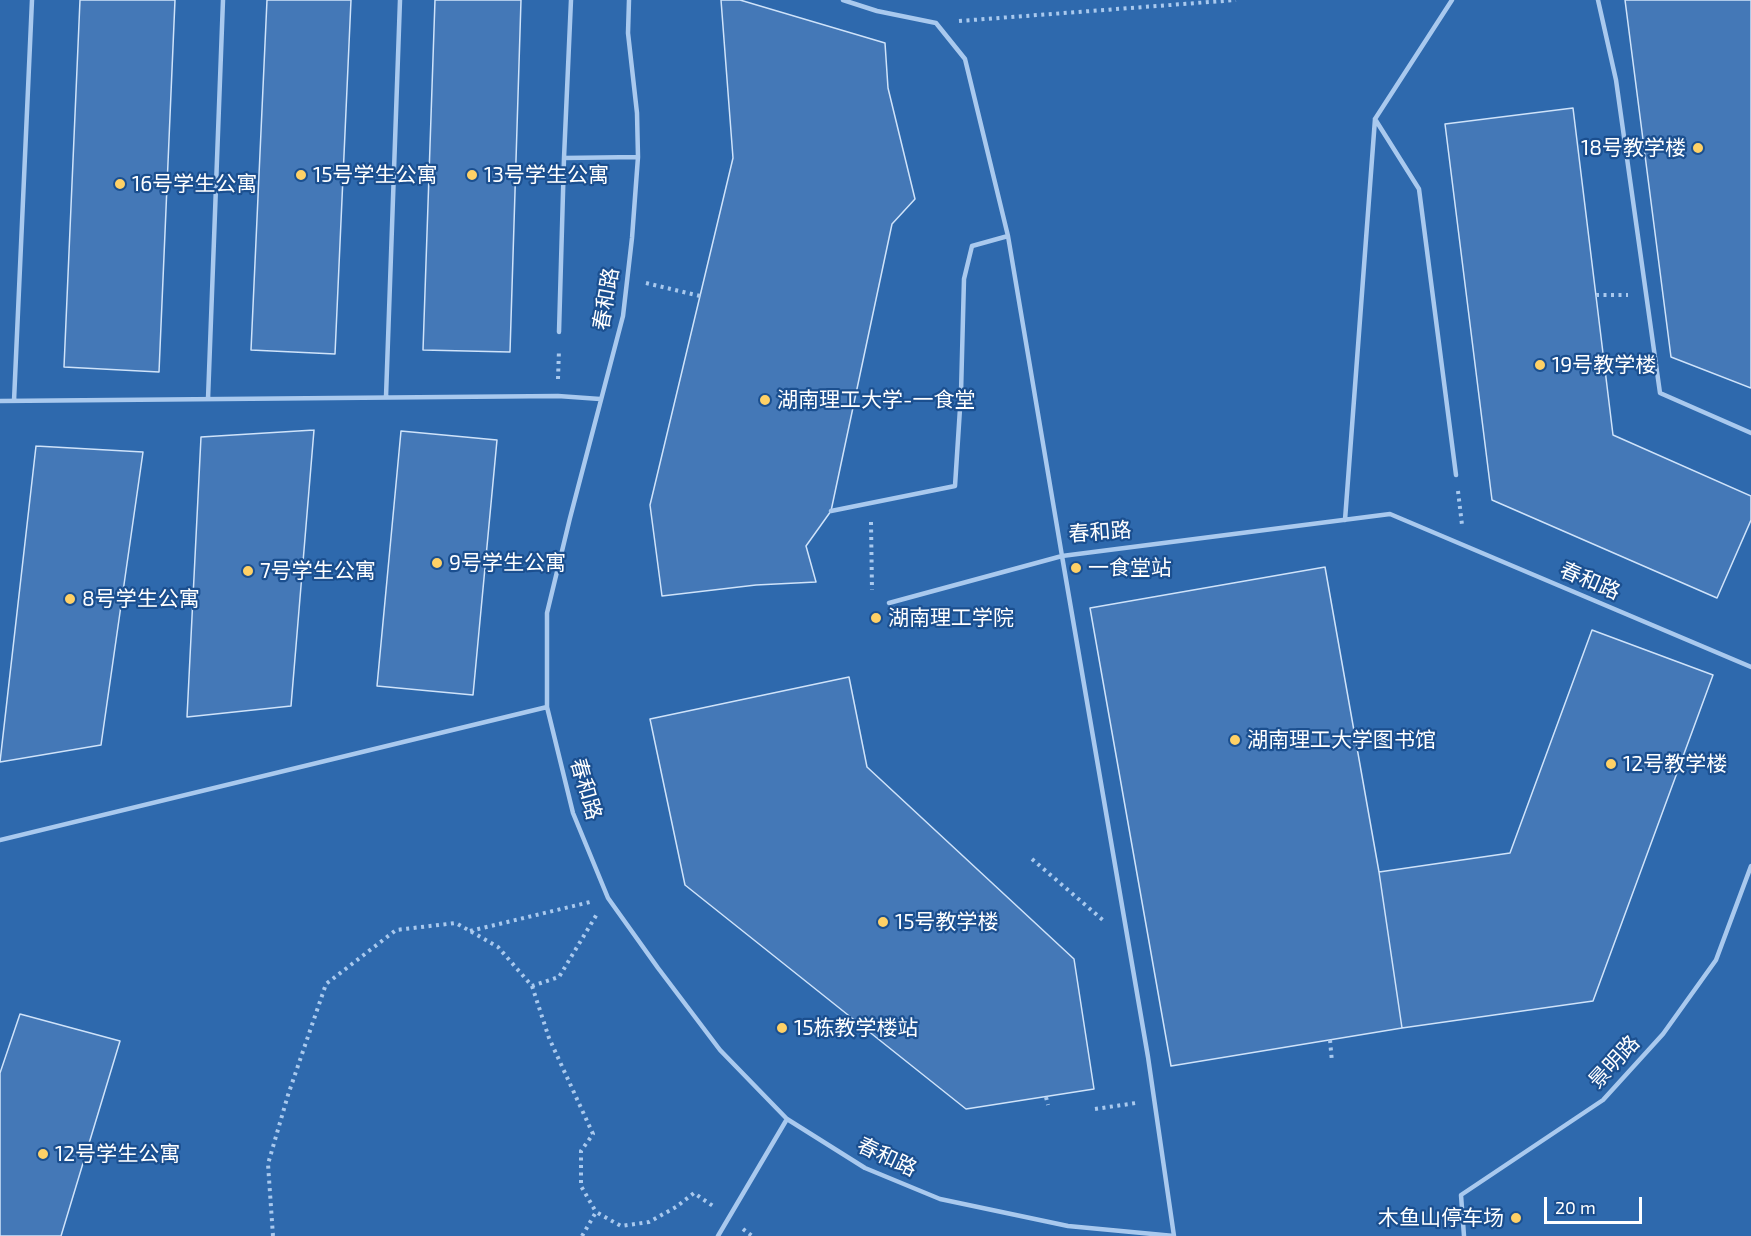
<!DOCTYPE html>
<meta charset="utf-8">
<style>
body{margin:0}
#map{position:relative;width:1751px;height:1236px;overflow:hidden;background:#1b4f8f;font-family:"Exo 2",sans-serif}
canvas{display:block}
.scale{position:absolute;left:1544px;top:1197px;width:98px;height:27px;box-sizing:border-box;border:3px solid #fff;border-top:0;padding-left:8px;font-size:18px;line-height:21px;white-space:nowrap;color:#fff;-webkit-text-stroke:4px #1b4f8f;paint-order:stroke}
</style>
<div id="map">
<canvas width="1751" height="1236"></canvas>
<div class="scale">20 m</div>
</div>
<script>
const ctx = document.querySelector('canvas').getContext('2d');
ctx.lineJoin = 'round';
function paint(path, color) { ctx.fillStyle = color; ctx.fill(path, 'evenodd'); }
const shape = rows => new Path2D(rows.map(r => 'M' + r).join(''));
function stroke(path, color, width, dash) { ctx.strokeStyle = color; ctx.lineWidth = width; ctx.lineCap = dash ? 'butt' : 'round'; ctx.setLineDash(dash || []); ctx.stroke(path); }
function write(font, color, halo, rows, align = 'center') {
  ctx.font = font + ' "Exo 2","Noto Sans SC",sans-serif'; ctx.lineWidth = 4.5; ctx.setLineDash([]); ctx.textBaseline = 'middle'; ctx.strokeStyle = halo; ctx.fillStyle = color; for (const [text, x, y, turn = 0] of rows) {
    ctx.save(); ctx.translate(x, y); ctx.rotate((+turn || 0) * Math.PI / 180); ctx.textAlign = isNaN(turn) ? turn : align; if (halo) ctx.strokeText(text, 0, 0); ctx.fillText(text, 0, 0); ctx.restore();
  }
}
paint(shape([
 [0,0,1751,0,1751,1236,0,1236]
]), '#2e69ad');
const building = shape([
 [80,0,175,0,159,372,64,367,80,0],
 [267,0,351,0,335,354,251,350,267,0],
 [435,0,521,0,510,352,423,350,435,0],
 [721,0,740,0,885,43,888,88,915,199,892,224,831,511,806,546,816,582,756,585,662,596,650,505,733,158,721,0],
 [1625,0,1751,0,1751,388,1671,357,1625,0],
 [1573,108,1613,435,1751,496,1751,520,1717,598,1492,500,1445,124,1573,108],
 [314,430,291,706,187,717,201,437,314,430],
 [401,431,497,440,473,695,377,686,401,431],
 [36,446,143,452,101,745,0,762,36,446],
 [1325,567,1379,872,1402,1028,1171,1066,1090,608,1325,567],
 [1592,630,1713,675,1593,1001,1402,1028,1379,872,1510,853,1592,630],
 [849,677,867,767,1074,959,1094,1089,966,1109,685,885,650,719,849,677],
 [20,1014,120,1041,61,1236,0,1236,0,1073,20,1014]
]);
paint(building, '#4478b7');
stroke(building, '#cfe3fa', 1.5);
stroke(shape([
 [959,21,1236,0],
 [646,283,700,296],
 [1596,295,1628,295],
 [558,379,559,350],
 [1458,491,1462,525],
 [871,522,872,590],
 [1032,859,1104,921],
 [470,931,590,902],
 [532,986,549,1038,593,1134,581,1151,581,1186,596,1212],
 [1330,1040,1332,1062],
 [1046,1097,1048,1105],
 [1095,1109,1136,1103],
 [743,1229,752,1236],
 [273,1236,268,1164,288,1095,326,984,396,930,456,923,498,947,532,986,559,977,597,914],
 [582,1236,596,1212,621,1226,649,1222,676,1207,694,1193,713,1206]
]), '#a9c9ee', 4, [3, 4.5]);
stroke(shape([
 [571,0,564,158,638,157],
 [629,0,628,33,637,113,638,157,632,238,623,316,570,518,547,613,547,707,573,813,608,898,658,968,720,1050,787,1119,865,1168,940,1199,1068,1226,1174,1236],
 [843,0,877,11,936,23,965,59,1008,236,1062,556,1390,514,1751,667],
 [1598,0,1616,80,1660,393,1751,433],
 [1375,119,1419,189,1456,475],
 [559,332,564,158],
 [386,397,400,0],
 [208,399,223,0],
 [0,401,558,396,600,399],
 [14,401,32,0],
 [831,511,955,486,961,393,964,279,972,246,1008,236],
 [1345,520,1375,119,1452,0],
 [889,603,1062,556,1148,1057,1174,1236],
 [0,840,547,707],
 [718,1236,787,1119],
 [1464,1236,1461,1195,1603,1100,1663,1034,1716,960,1751,866]
]), '#a9c9ee', 4.5);
for (const [x, y, r, color] of [
 [1698,148,6,"#ffd166"],
 [301,175,6,"#ffd166"],
 [472,175,6,"#ffd166"],
 [120,184,6,"#ffd166"],
 [1540,365,6,"#ffd166"],
 [765,400,6,"#ffd166"],
 [437,563,6,"#ffd166"],
 [1076,568,6,"#ffd166"],
 [248,571,6,"#ffd166"],
 [70,599,6,"#ffd166"],
 [876,618,6,"#ffd166"],
 [1235,740,6,"#ffd166"],
 [1611,764,6,"#ffd166"],
 [883,922,6,"#ffd166"],
 [782,1028,6,"#ffd166"],
 [43,1154,6,"#ffd166"],
 [1516,1218,6,"#ffd166"]
]) { const dot = new Path2D(); dot.arc(x, y, r, 0, 2 * Math.PI); ctx.fillStyle = color; ctx.fill(dot); stroke(dot, '#1b4f8f', 2); }
write('21px', '#fff', '#1b4f8f', [
 ["18号教学楼",1686,148,"right"],
 ["15号学生公寓",313,175],
 ["13号学生公寓",484,175],
 ["16号学生公寓",132,184],
 ["19号教学楼",1552,365],
 ["湖南理工大学-一食堂",777,400],
 ["9号学生公寓",449,563],
 ["一食堂站",1088,568],
 ["7号学生公寓",260,571],
 ["8号学生公寓",82,599],
 ["湖南理工学院",888,618],
 ["湖南理工大学图书馆",1247,740],
 ["12号教学楼",1623,764],
 ["15号教学楼",895,922],
 ["15栋教学楼站",794,1028],
 ["12号学生公寓",55,1154],
 ["木鱼山停车场",1504,1218,"right"]
], 'left');
write('21px', '#fff', '#1b4f8f', [
 ["春和路",606,299,-80],
 ["春和路",1100,532,-4],
 ["春和路",1590,581,23],
 ["春和路",586,789,74],
 ["景明路",1614,1062,-47],
 ["春和路",887,1157,25]
]);
</script>
